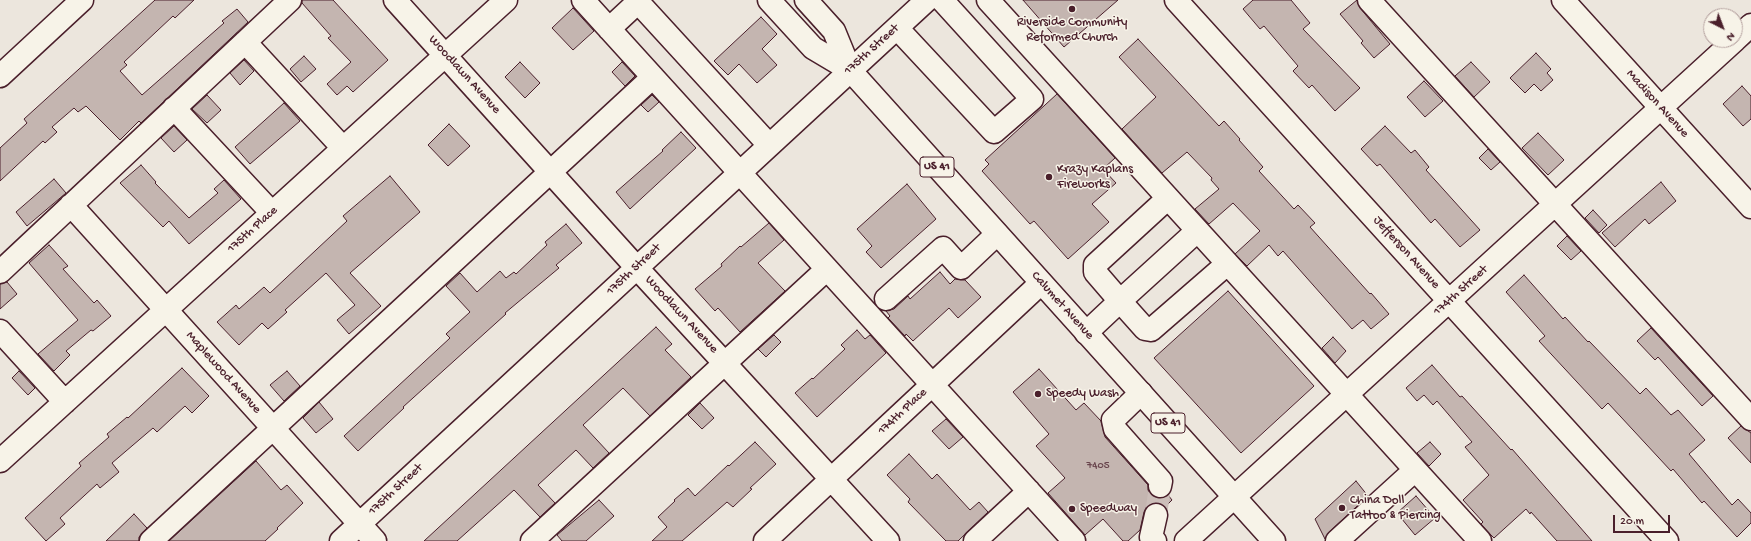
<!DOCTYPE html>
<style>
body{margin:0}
#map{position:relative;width:1751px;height:541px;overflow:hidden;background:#ece6dd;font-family:"Gochi Hand",sans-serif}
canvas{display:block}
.north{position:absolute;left:1703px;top:8px;width:40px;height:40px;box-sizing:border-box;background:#f7f3e8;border:1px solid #b29e9c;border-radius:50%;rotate:138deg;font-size:11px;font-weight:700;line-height:16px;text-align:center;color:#4a1f2b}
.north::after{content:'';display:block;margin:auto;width:14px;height:18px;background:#4a1f2b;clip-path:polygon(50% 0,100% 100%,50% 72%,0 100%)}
.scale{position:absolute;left:1613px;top:515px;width:57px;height:18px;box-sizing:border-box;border:2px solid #4a1f2b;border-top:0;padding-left:5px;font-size:12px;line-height:14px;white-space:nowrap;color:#4a1f2b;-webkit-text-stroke:3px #f7f3e8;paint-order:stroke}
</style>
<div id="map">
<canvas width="1751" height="541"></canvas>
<div class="north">N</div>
<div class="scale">20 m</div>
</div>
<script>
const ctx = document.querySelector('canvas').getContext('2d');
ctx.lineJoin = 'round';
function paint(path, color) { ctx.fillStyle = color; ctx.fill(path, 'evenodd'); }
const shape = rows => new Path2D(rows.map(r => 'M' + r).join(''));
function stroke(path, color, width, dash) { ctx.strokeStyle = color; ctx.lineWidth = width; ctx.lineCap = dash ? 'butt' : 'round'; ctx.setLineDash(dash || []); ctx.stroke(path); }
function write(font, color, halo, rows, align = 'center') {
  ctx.font = font + ' "Gochi Hand",sans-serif'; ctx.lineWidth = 3; ctx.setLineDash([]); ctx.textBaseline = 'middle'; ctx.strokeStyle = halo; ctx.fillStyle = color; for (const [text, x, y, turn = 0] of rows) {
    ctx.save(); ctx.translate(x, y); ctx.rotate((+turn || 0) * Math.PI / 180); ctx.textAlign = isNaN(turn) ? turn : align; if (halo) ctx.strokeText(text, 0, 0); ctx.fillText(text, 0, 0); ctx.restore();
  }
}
const building = shape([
 [155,0,194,0,175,18,173,16,124,62,127,65,120,71,142,95,224,23,222,21,237,9,248,22,141,123,139,121,120,140,86,106,78,112,74,108,52,127,57,132,45,143,43,141,0,181,0,148,27,123,24,119,155,0],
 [302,0,333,0,388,60,353,92,347,86,337,95,327,84,351,62,328,38,331,36,302,3,302,0],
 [1023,0,1118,0,1064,47,1023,0],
 [1253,0,1291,0,1310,23,1303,29,1360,88,1335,111,1312,85,1309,88,1293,71,1298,66,1264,26,1260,29,1243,9,1253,0],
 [1357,0,1360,8,1390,44,1374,58,1361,43,1363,41,1340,14,1357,0],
 [573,8,594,31,573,50,552,28,573,8],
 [761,17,777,34,762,49,777,65,757,83,739,64,728,75,714,61,761,17],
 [1138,39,1219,126,1224,121,1240,139,1239,140,1263,167,1259,171,1294,209,1298,205,1315,223,1310,227,1370,294,1371,293,1389,314,1371,329,1363,320,1352,329,1283,251,1278,256,1269,245,1247,266,1235,254,1260,231,1233,203,1209,224,1195,209,1219,189,1211,180,1212,178,1187,152,1162,173,1122,129,1156,97,1119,57,1138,39],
 [1536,53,1551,69,1547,73,1553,80,1541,91,1534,84,1525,93,1510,78,1536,53],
 [304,56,316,69,301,82,290,69,304,56],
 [244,60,254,71,240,85,230,73,244,60],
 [520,62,540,83,525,98,505,77,520,62],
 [622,62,635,76,625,86,612,72,622,62],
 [1471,62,1490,82,1474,97,1455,76,1471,62],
 [1424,81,1443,101,1425,117,1407,97,1424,81],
 [1742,86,1751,96,1751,119,1743,126,1723,104,1742,86],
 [1057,94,1115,158,1103,169,1116,183,1092,204,1109,222,1068,259,1034,221,1030,224,982,171,989,164,985,160,1057,94],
 [207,95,221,110,207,123,192,109,207,95],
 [652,95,659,102,648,112,641,105,652,95],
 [284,103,300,121,250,164,235,147,284,103],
 [449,124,470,146,448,166,428,145,449,124],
 [174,126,187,140,174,152,161,138,174,126],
 [1385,126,1411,153,1415,150,1429,167,1426,170,1480,230,1460,247,1435,219,1431,223,1380,164,1377,166,1361,149,1385,126],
 [681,132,696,148,630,209,616,192,663,151,662,150,681,132],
 [1538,133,1564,160,1548,175,1522,148,1538,133],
 [1488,149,1500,162,1491,170,1479,158,1488,149],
 [141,165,156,182,155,183,189,218,218,193,214,189,224,180,241,199,189,244,169,221,163,227,120,183,141,165],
 [390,176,420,212,350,273,381,306,349,334,337,320,355,305,326,273,285,310,287,312,268,329,262,323,239,345,217,322,236,305,239,309,264,287,270,293,347,221,343,216,390,176],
 [54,179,66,193,27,226,16,212,54,179],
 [1661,182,1676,201,1649,224,1645,219,1615,247,1602,233,1661,182],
 [907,184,936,219,881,268,866,252,872,246,857,229,907,184],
 [1593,210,1607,225,1599,233,1585,218,1593,210],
 [769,223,784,240,758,263,785,291,740,332,718,308,715,311,695,289,722,266,721,264,740,246,741,247,769,223],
 [566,224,582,243,556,265,559,268,505,313,506,314,403,407,404,408,358,451,344,436,450,338,446,334,470,312,446,286,460,273,477,292,500,271,506,278,514,272,516,274,547,245,545,242,566,224],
 [1567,236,1581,251,1571,260,1557,246,1567,236],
 [49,245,68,266,63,269,94,303,97,300,111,316,93,331,91,330,66,351,70,355,54,371,38,354,78,320,29,263,49,245],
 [940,272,950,284,955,279,965,280,981,297,958,318,949,308,913,341,906,334,905,336,888,318,890,316,886,311,894,309,908,296,910,299,940,272],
 [1524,275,1563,319,1565,317,1588,342,1589,341,1640,394,1646,388,1671,415,1678,410,1705,440,1689,454,1732,505,1738,499,1751,513,1751,523,1737,537,1704,501,1702,503,1673,469,1671,471,1608,403,1602,409,1539,341,1545,336,1506,292,1524,275],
 [7,282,17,294,0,309,0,284,7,282],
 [1228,291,1314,386,1241,453,1154,358,1228,291],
 [656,327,672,344,665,350,691,377,650,416,623,388,583,425,609,453,593,468,576,450,538,485,555,503,540,517,514,490,457,541,424,541,656,327],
 [1651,328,1713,396,1702,406,1658,357,1655,360,1637,341,1651,328],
 [857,330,865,339,870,335,886,353,817,417,795,393,812,378,813,379,845,349,841,345,857,330],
 [774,335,781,342,766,357,758,349,774,335],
 [1333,337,1346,351,1335,363,1322,348,1333,337],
 [1432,365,1460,397,1462,396,1511,450,1512,449,1592,541,1557,541,1531,512,1530,514,1526,509,1494,538,1490,534,1481,524,1483,522,1463,500,1489,475,1465,447,1472,442,1437,401,1433,405,1424,395,1417,401,1406,388,1432,365],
 [182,368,209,396,192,413,185,406,157,432,153,428,112,463,119,472,100,488,97,484,60,518,65,524,46,541,25,518,81,466,79,463,109,437,107,434,127,417,128,418,182,368],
 [1039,369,1076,410,1084,403,1101,421,1105,437,1148,485,1148,490,1151,495,1158,498,1164,498,1168,495,1172,500,1165,507,1158,503,1153,503,1147,506,1144,512,1140,530,1128,541,1123,541,1103,519,1085,535,1048,493,1065,478,1036,446,1049,434,1013,392,1039,369],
 [19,371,35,388,28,395,12,378,19,371],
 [287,371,300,386,284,401,270,385,287,371],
 [319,402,333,419,316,433,303,418,319,402],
 [700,403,714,418,702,429,688,415,700,403],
 [946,419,963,437,949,449,932,431,946,419],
 [1741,426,1751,433,1751,463,1728,438,1741,426],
 [755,442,776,464,750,488,752,489,733,507,727,502,682,541,652,541,667,527,658,517,675,501,674,500,688,488,695,496,728,465,729,466,755,442],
 [1430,442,1441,454,1429,466,1417,453,1430,442],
 [909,454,932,479,937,474,970,510,979,502,988,512,958,541,946,541,908,502,910,499,887,475,909,454],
 [256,461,281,490,287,485,303,503,277,528,278,529,265,541,169,541,256,461],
 [1356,481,1368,496,1329,532,1325,539,1315,519,1356,481],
 [1416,496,1435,518,1415,535,1397,513,1416,496],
 [599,500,614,516,586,541,562,541,557,535,599,500],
 [134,514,147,528,139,537,139,541,106,541,134,514]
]);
paint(building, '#c4b5b0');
stroke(building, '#4a1f2b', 1);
stroke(shape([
 [1156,515,1160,486]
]), '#ccbeb9', 22, [22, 11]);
const minor = shape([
 [395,0,637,268,888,541],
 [583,0,1074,541],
 [988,0,1480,541],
 [1176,0,1667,541],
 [1369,0,1751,419],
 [1563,0,1751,207],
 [638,2,769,145],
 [897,28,994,132,1032,99,942,0],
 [609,29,638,2,636,0],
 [1735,40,1751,25],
 [245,42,343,148],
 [0,76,82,0],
 [174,108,272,213],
 [1167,199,1095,265,1095,272,1120,301,1197,231],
 [71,205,375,541],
 [0,272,290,0],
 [886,299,943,248,961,268,997,234],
 [0,331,65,402],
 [1086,333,1120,301,1145,329,1151,330,1227,264],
 [1141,393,1113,420,1115,429,1161,481,1160,486],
 [0,461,506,0],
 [151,541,653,77],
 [341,541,927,0],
 [532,541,827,269],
 [765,541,1041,283],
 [975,541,1029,491],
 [1155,541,1151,537,1156,515],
 [1186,541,1735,40],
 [1337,541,1415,470]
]);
const major = shape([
 [769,0,813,48,850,70,1274,541],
 [806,0,834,31,850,70]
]);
stroke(minor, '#4a1f2b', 25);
stroke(major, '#4a1f2b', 25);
stroke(minor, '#f7f3e8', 22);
stroke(major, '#f7f3e8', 22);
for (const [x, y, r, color] of [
 [1072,9,4,"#4a1f2b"],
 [1049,177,4,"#4a1f2b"],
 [1038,394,4,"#4a1f2b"],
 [1342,508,4,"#4a1f2b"],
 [1072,509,4,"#4a1f2b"]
]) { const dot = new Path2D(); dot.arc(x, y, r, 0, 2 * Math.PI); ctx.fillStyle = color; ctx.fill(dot); stroke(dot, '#f7f3e8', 1.5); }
write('11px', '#68444c', null, [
 ["7405",1098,466]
]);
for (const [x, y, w] of [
 [937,167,34],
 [1168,423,34]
]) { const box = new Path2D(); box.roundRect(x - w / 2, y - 10, w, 20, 3); ctx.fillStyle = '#f7f3e8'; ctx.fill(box); stroke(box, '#4a1f2b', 1); }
write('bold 12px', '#4a1f2b', null, [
 ["US 41",937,167],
 ["US 41",1168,423]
]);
write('13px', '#4a1f2b', '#f7f3e8', [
 ["Riverside Community",1072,23,"center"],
 ["Reformed Church",1072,38,"center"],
 ["Krazy Kaplans",1057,170],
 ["Fireworks",1057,185],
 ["Speedy Wash",1046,394],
 ["China Doll",1350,501],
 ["Tattoo & Piercing",1350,516],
 ["Speedway",1080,509]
], 'left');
write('13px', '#4a1f2b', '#f7f3e8', [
 ["175th Street",872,50,-42],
 ["Woodlawn Avenue",464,75,48],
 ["Madison Avenue",1657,104,48],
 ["175th Place",253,230,-42],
 ["Jefferson Avenue",1406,253,48],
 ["175th Street",634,270,-43],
 ["174th Street",1461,291,-42],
 ["Calumet Avenue",1062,306,48],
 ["Woodlawn Avenue",681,315,47],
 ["Maplewood Avenue",223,373,48],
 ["174th Place",903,412,-43],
 ["175th Street",396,490,-43]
]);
</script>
